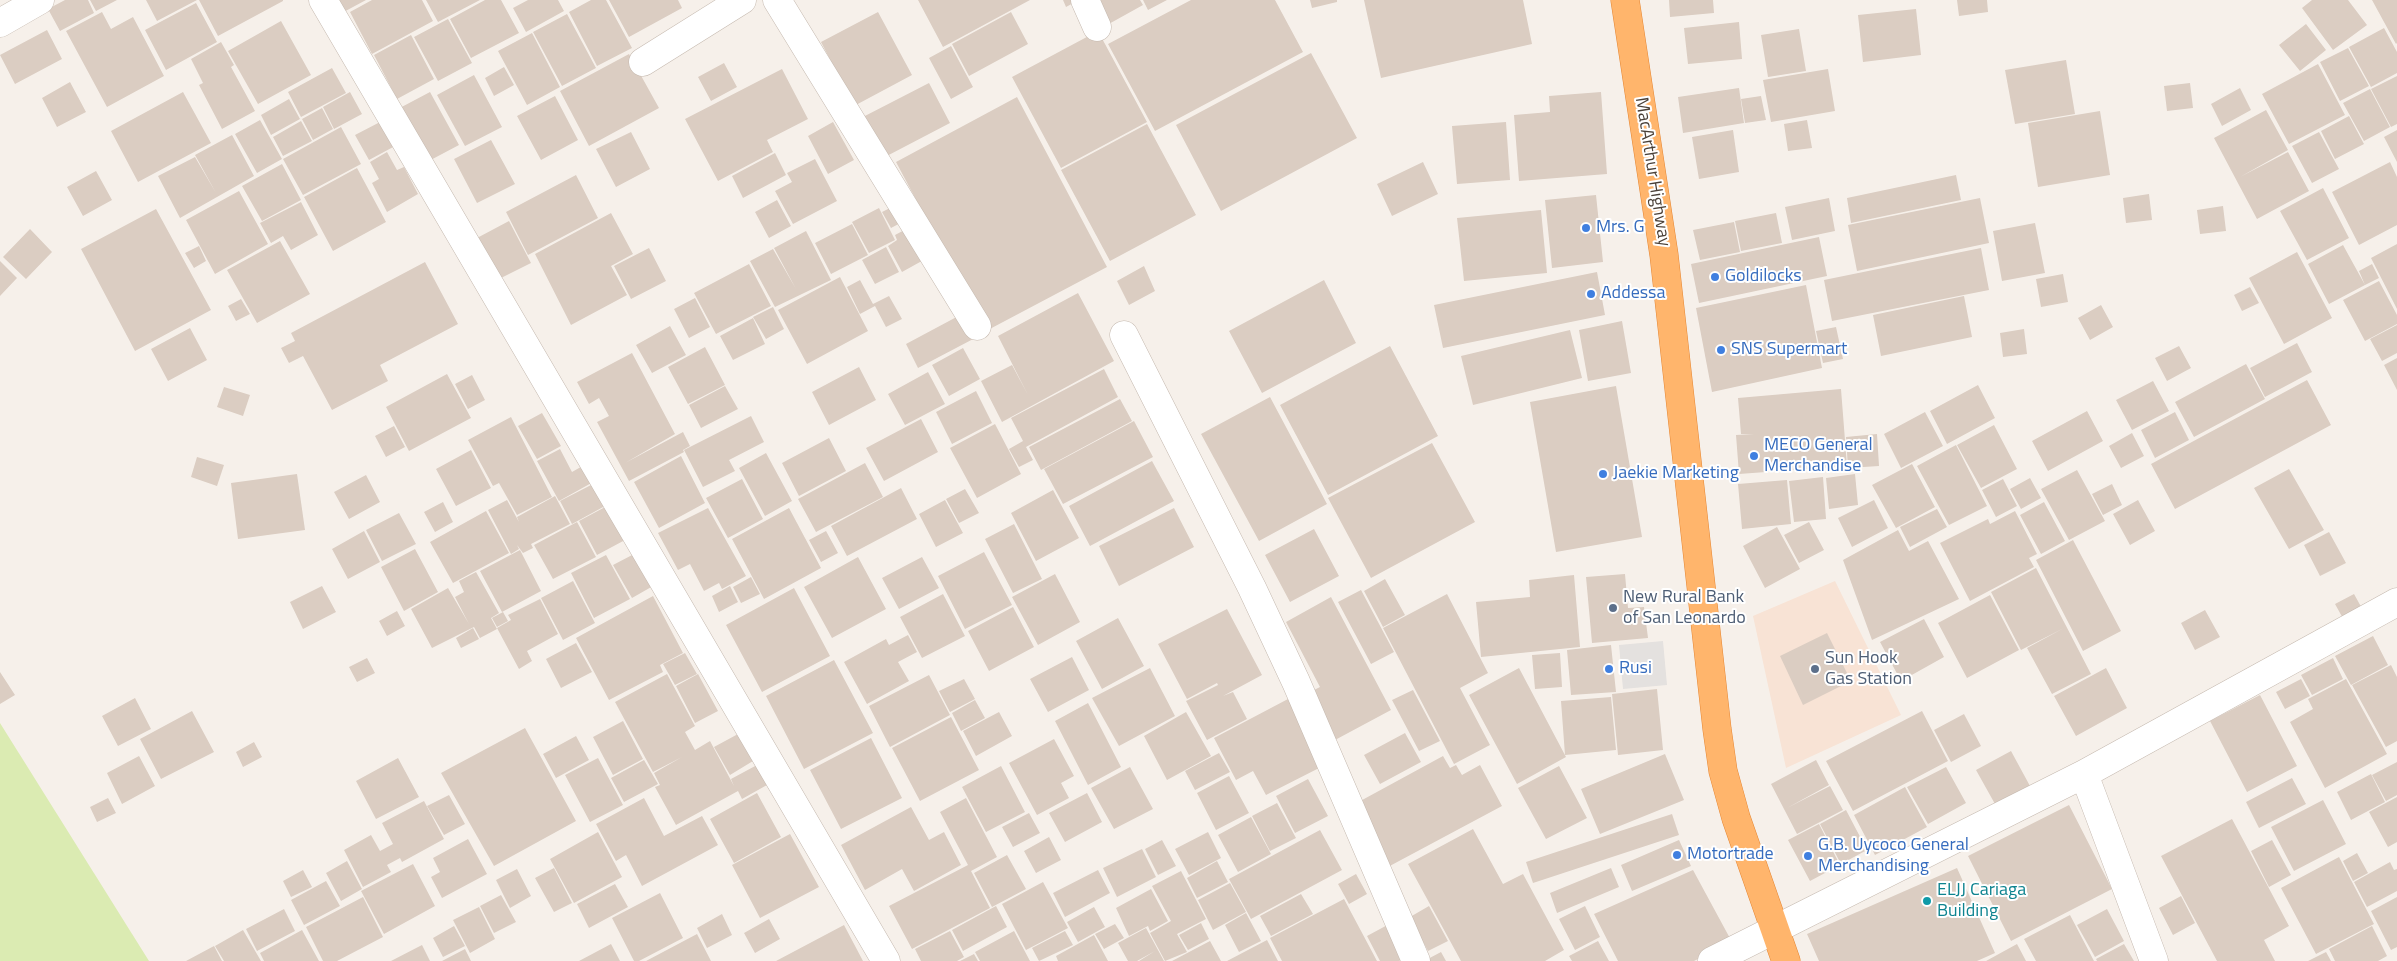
<!DOCTYPE html>
<style>
body{margin:0}
canvas{display:block;background:#f6f0ea}
</style>
<canvas width="2397" height="961"></canvas>
<script>
const ctx = document.querySelector('canvas').getContext('2d');
ctx.lineJoin = 'round';
function paint(path, color) { ctx.fillStyle = color; ctx.fill(path, 'evenodd'); }
const shape = rows => new Path2D(rows.map(r => 'M' + r).join(''));
function stroke(path, color, width, dash) { ctx.strokeStyle = color; ctx.lineWidth = width; ctx.lineCap = dash ? 'butt' : 'round'; ctx.setLineDash(dash || []); ctx.stroke(path); }
function write(font, color, halo, rows, align = 'center') {
  ctx.font = font + ' "Titillium Web",sans-serif'; ctx.lineWidth = 4; ctx.setLineDash([]); ctx.textBaseline = 'middle'; ctx.strokeStyle = halo; ctx.fillStyle = color; for (const [text, x, y, turn = 0] of rows) {
    ctx.save(); ctx.translate(x, y); ctx.rotate((+turn || 0) * Math.PI / 180); ctx.textAlign = isNaN(turn) ? turn : align; if (halo) ctx.strokeText(text, 0, 0); ctx.fillText(text, 0, 0); ctx.restore();
  }
}
paint(shape([
 [1835,581,1901,715,1786,768,1753,616]
]), '#f8e3d5');
paint(shape([
 [0,723,149,961,0,961]
]), '#dbebb2');
paint(shape([
 [1663,641,1667,685,1623,689,1619,645]
]), '#e4e1df');
paint(shape([
 [65,0,88,0,94,13,60,31,48,9],
 [90,0,117,0,96,11],
 [146,0,197,0,157,21],
 [199,0,283,0,283,1,218,36],
 [333,0,366,0,340,14],
 [372,0,422,0,433,21,372,54,350,12],
 [426,0,480,0,438,22],
 [485,0,501,0,519,33,471,58,450,19],
 [528,0,558,0,564,11,526,32,513,8],
 [591,0,606,0,632,48,597,66,569,12],
 [609,0,678,0,682,8,629,37],
 [918,0,1030,0,943,47],
 [1063,0,1079,0,1066,7],
 [1094,0,1140,0,1143,5,1107,25],
 [1143,0,1167,0,1148,10],
 [1191,0,1275,0,1303,52,1155,131,1108,44],
 [1310,0,1337,0,1337,2,1312,8],
 [1364,0,1523,0,1532,44,1381,78],
 [1669,0,1713,0,1714,13,1670,17],
 [1957,0,1987,0,1988,12,1959,16],
 [2312,0,2348,0,2367,25,2333,50,2302,8],
 [2372,0,2397,0,2397,43,2396,44],
 [196,3,217,42,166,70,145,30],
 [1916,9,1921,55,1863,62,1858,15],
 [102,12,111,29,133,17,164,76,107,107,66,31],
 [878,12,912,75,854,106,821,42],
 [1011,12,1028,44,969,76,952,44],
 [567,14,596,68,562,86,533,32],
 [448,19,472,63,438,81,414,37],
 [281,21,311,75,258,104,228,51],
 [1739,22,1742,59,1688,64,1684,28],
 [2306,24,2326,50,2300,71,2279,45],
 [2384,28,2397,52,2397,73,2371,87,2349,47],
 [1799,29,1806,71,1768,77,1761,35],
 [47,30,62,59,15,84,0,55],
 [1098,31,1147,122,1061,168,1012,77],
 [532,33,560,87,527,105,498,51],
 [411,35,434,79,397,99,374,55],
 [221,42,234,65,231,67,255,111,222,129,199,85,203,83,191,59],
 [951,46,973,87,951,99,929,58],
 [2348,48,2369,86,2340,101,2320,62],
 [1311,53,1357,138,1221,211,1176,125],
 [629,54,659,108,589,146,560,91],
 [2066,60,2075,114,2015,124,2005,70],
 [724,63,737,87,711,101,698,77],
 [2318,64,2345,115,2289,144,2262,94],
 [504,67,514,85,494,96,485,78],
 [332,68,346,93,301,117,288,92],
 [782,69,808,119,767,140,773,152,718,181,685,119],
 [1828,69,1835,111,1771,122,1763,80],
 [474,75,502,127,465,146,437,95],
 [2397,76,2397,124,2391,127,2371,89],
 [70,82,86,112,57,127,42,98],
 [929,83,950,123,883,158,861,118],
 [2190,83,2193,108,2167,111,2164,86],
 [1739,88,1744,123,1683,133,1678,97],
 [2240,88,2251,110,2222,126,2211,104],
 [2370,89,2390,127,2364,141,2343,103],
 [183,92,211,143,138,182,111,131],
 [350,92,362,114,334,129,323,107],
 [430,92,459,145,425,163,396,110],
 [1601,92,1607,174,1519,181,1514,115,1550,112,1549,96],
 [555,96,578,140,541,160,517,116],
 [1761,96,1766,120,1745,123,1741,99],
 [1017,97,1107,267,986,331,896,162],
 [289,99,300,119,271,135,261,115],
 [322,108,333,129,313,140,302,119],
 [2266,110,2288,150,2240,177,2288,152,2309,191,2257,219,2214,138],
 [2100,111,2110,175,2038,187,2028,123],
 [2349,116,2364,144,2335,159,2321,131],
 [260,120,282,159,257,173,235,134],
 [1807,120,1812,148,1788,151,1784,124],
 [301,121,312,141,283,156,273,137],
 [382,121,395,146,369,160,355,135],
 [833,122,854,160,828,174,808,136],
 [1506,122,1510,180,1457,184,1452,126],
 [1147,124,1196,215,1110,261,1061,170],
 [341,127,361,164,303,195,283,159],
 [1733,130,1739,172,1699,179,1692,137],
 [2397,130,2397,162,2384,137],
 [631,132,650,169,616,187,596,149],
 [2319,132,2339,169,2312,183,2292,146],
 [232,135,254,176,180,218,158,176,195,157,216,193,195,155],
 [491,140,515,184,477,203,454,159],
 [387,152,397,170,404,167,418,194,387,212,372,183,379,179,370,162],
 [775,153,786,175,743,198,732,176],
 [815,159,837,201,793,224,775,191,792,182,787,173],
 [1423,162,1438,194,1392,216,1377,184],
 [2390,162,2397,177,2397,225,2359,245,2332,192],
 [282,164,301,200,262,221,242,186],
 [357,168,386,222,333,251,304,197],
 [96,171,112,200,83,216,67,187],
 [576,175,598,218,528,255,506,212],
 [1956,175,1961,200,1851,223,1847,198],
 [2323,188,2349,238,2307,260,2280,211],
 [239,191,268,244,215,274,186,220],
 [2149,194,2152,220,2126,223,2123,198],
 [1596,195,1603,262,1552,268,1545,200],
 [1829,198,1835,231,1792,240,1785,207],
 [1980,198,1989,243,1857,271,1848,225],
 [777,200,791,226,769,238,755,212],
 [301,202,318,235,291,250,283,236,271,243,260,223],
 [900,203,908,219,891,228,882,212],
 [2223,206,2226,231,2200,234,2197,210],
 [879,208,895,240,869,253,852,222],
 [156,209,211,310,135,351,81,249],
 [1541,210,1547,273,1464,281,1457,218],
 [611,213,633,254,611,266,627,295,571,325,535,254],
 [1776,213,1782,243,1741,251,1735,221],
 [509,221,531,263,499,279,477,238],
 [1734,222,1740,252,1700,260,1693,230],
 [2035,223,2045,273,2002,281,1993,231],
 [852,224,868,255,831,274,815,243],
 [912,226,929,257,902,272,888,246,897,240,895,235],
 [30,229,52,252,26,279,3,257],
 [806,231,831,280,775,307,750,261,773,249,796,289,774,248],
 [1819,237,1827,276,1699,303,1691,264],
 [280,241,310,294,257,323,227,270],
 [2397,244,2397,309,2371,258],
 [2343,245,2365,285,2329,304,2308,264],
 [199,246,206,261,194,268,185,253],
 [886,247,899,272,875,284,862,260],
 [649,248,666,281,631,299,614,266],
 [1981,248,1989,290,1832,321,1824,280],
 [2297,252,2332,318,2284,344,2249,278],
 [0,261,17,278,0,296],
 [425,262,458,324,380,365,388,381,332,410,303,356,289,363,281,348,295,341,291,333],
 [749,264,771,306,716,334,694,293],
 [2372,264,2379,278,2365,285,2359,271],
 [1144,266,1155,291,1129,305,1117,281],
 [1597,272,1605,315,1443,348,1434,305],
 [2063,274,2068,302,2041,307,2036,279],
 [840,277,868,331,807,364,778,310],
 [860,280,873,304,889,296,902,319,886,327,875,306,860,314,847,287],
 [1324,280,1356,343,1262,393,1229,331],
 [2379,281,2397,315,2397,324,2365,341,2343,300],
 [1806,285,1822,368,1712,392,1696,308],
 [2250,287,2259,303,2242,311,2234,295],
 [1078,293,1114,361,1002,422,981,381,1012,365,1028,395,998,336],
 [1964,296,1972,337,1881,356,1873,315],
 [695,298,710,327,689,338,674,309],
 [241,299,250,314,236,321,228,306],
 [2101,305,2113,327,2090,340,2078,318],
 [773,307,784,329,766,339,753,317],
 [964,313,977,337,918,368,906,344],
 [753,318,765,344,733,360,720,336],
 [1622,321,1631,373,1588,381,1579,330],
 [2397,325,2397,353,2382,361,2370,339],
 [670,326,686,355,652,373,636,345],
 [1836,327,1843,359,1823,363,1816,331],
 [190,328,207,360,168,381,151,349],
 [2024,329,2027,354,2003,357,2000,333],
 [1570,330,1582,378,1473,405,1461,356],
 [2297,343,2312,372,2265,397,2250,368],
 [1390,346,1438,436,1328,495,1280,405],
 [2179,346,2191,368,2167,381,2155,358],
 [705,347,725,385,688,404,668,367],
 [963,348,980,379,949,396,932,365],
 [632,353,675,434,625,463,683,432,690,446,683,450,684,452,629,481,597,422,609,416,599,398,589,404,577,382],
 [2397,358,2397,390,2384,365],
 [2246,364,2265,399,2194,437,2175,402],
 [859,367,876,400,829,425,812,392],
 [1104,369,1118,397,1026,447,1033,460,1019,467,1009,449,1023,441,1011,418],
 [928,372,945,404,905,425,888,394],
 [447,374,471,418,409,451,386,407],
 [472,375,485,400,468,409,455,384],
 [2307,380,2331,425,2175,509,2151,464],
 [2153,381,2169,411,2132,430,2116,400],
 [1978,385,1995,418,1947,444,1930,411],
 [725,386,738,409,701,428,689,405],
 [1616,386,1642,537,1556,552,1530,402],
 [224,387,250,395,243,416,217,407],
 [1841,389,1847,466,1739,474,1736,435,1754,434,1741,434,1738,398],
 [976,391,992,423,952,444,936,412],
 [1270,397,1327,504,1259,541,1201,434],
 [1120,399,1132,421,1041,470,1029,447],
 [2087,411,2103,441,2048,471,2032,441],
 [1925,412,1943,446,1901,468,1884,434],
 [2175,412,2189,440,2155,458,2141,430],
 [542,413,561,446,537,459,518,426],
 [751,416,764,442,729,460,735,471,703,487,684,450],
 [511,417,552,497,517,515,499,483,493,486,468,440],
 [921,419,938,452,884,481,866,448],
 [1134,421,1153,457,1063,504,1044,469],
 [995,424,1021,474,977,498,950,448],
 [1994,425,2017,469,1981,488,1957,445],
 [394,426,405,447,386,457,375,436],
 [2132,433,2144,456,2121,468,2109,446],
 [1877,434,1879,466,1848,468,1846,437],
 [829,438,846,471,799,496,782,463],
 [1432,443,1475,522,1371,578,1328,498],
 [1956,445,1987,506,1949,525,1917,466],
 [560,449,572,472,586,464,595,481,559,501,537,461],
 [471,450,491,488,456,506,436,469],
 [766,453,792,501,765,516,739,468],
 [681,456,705,503,659,528,634,482],
 [197,457,224,465,217,486,191,477],
 [1152,461,1174,501,1090,546,1069,506],
 [865,463,883,497,816,532,798,499],
 [1912,464,1935,507,1896,528,1872,485],
 [2289,469,2324,530,2289,549,2254,488],
 [2077,470,2105,521,2069,540,2041,489],
 [297,474,305,530,238,539,231,483],
 [1855,474,1858,505,1829,509,1826,478],
 [366,475,380,502,349,519,334,492],
 [1823,477,1826,519,1794,522,1789,481],
 [2030,478,2041,498,2021,509,2010,489],
 [742,479,763,519,728,538,706,498],
 [2003,479,2017,506,1996,517,1982,490],
 [1787,480,1791,524,1742,529,1738,484],
 [593,484,605,506,572,524,560,501],
 [2112,484,2122,505,2103,515,2092,494],
 [901,488,917,519,847,556,831,526],
 [965,489,979,513,959,523,946,499],
 [1053,490,1079,538,1036,561,1011,513],
 [555,496,570,524,531,544,533,548,523,553,517,545,519,549,511,554,488,510,507,500,519,522,517,517],
 [945,500,963,533,936,547,919,514],
 [1874,500,1888,528,1852,547,1838,518],
 [2138,500,2155,531,2130,545,2113,514],
 [443,502,453,522,435,532,424,512],
 [2044,502,2065,541,2041,554,2020,515],
 [607,506,625,540,597,555,579,521],
 [708,508,746,576,722,589,719,583,704,591,690,564,678,570,658,533],
 [789,508,821,568,764,599,732,539],
 [1174,508,1194,547,1119,586,1099,546],
 [1937,509,1947,527,1910,547,1900,527],
 [486,511,509,553,453,583,430,542],
 [2015,511,2037,554,2029,558,2034,567,1970,601,1940,543,1988,519,1990,524],
 [399,513,416,544,382,561,366,530],
 [577,522,596,557,553,579,534,545],
 [1809,522,1824,550,1799,563,1784,535],
 [1014,524,1042,579,1013,593,985,539],
 [1777,527,1800,569,1765,588,1743,546],
 [1314,529,1339,576,1290,602,1265,555],
 [1898,530,1909,551,1928,541,1959,599,1872,640,1843,560],
 [364,531,380,562,348,579,332,549],
 [826,531,838,553,821,562,809,540],
 [2329,532,2346,563,2320,576,2304,545],
 [2073,540,2121,631,2083,651,2036,560],
 [415,549,438,592,404,611,381,567],
 [520,550,541,591,502,612,480,571],
 [984,552,1012,605,965,629,938,576],
 [636,553,653,586,632,598,613,565],
 [606,555,630,599,594,618,571,573],
 [858,557,886,609,832,638,804,587],
 [922,557,939,588,899,609,882,578],
 [2036,568,2091,674,2052,694,2027,648,2064,628,2021,650,1991,592],
 [476,572,499,613,491,618,497,629,480,638,474,627,432,648,411,609,448,588,469,624,455,597,464,592,459,581],
 [1055,574,1080,622,1038,645,1012,597],
 [1625,574,1628,608,1644,607,1648,638,1592,643,1586,577],
 [1574,575,1580,647,1481,657,1476,602,1530,597,1529,580],
 [751,577,760,594,741,603,733,587],
 [1385,579,1405,615,1383,627,1364,591],
 [573,581,595,623,563,640,541,598],
 [322,586,336,612,303,629,290,602],
 [730,586,738,602,719,612,712,596],
 [794,588,830,656,762,692,726,625],
 [1361,590,1394,652,1371,664,1338,602],
 [943,594,965,636,922,658,900,617],
 [1447,594,1488,673,1460,688,1490,745,1454,764,1383,628],
 [2354,594,2364,612,2345,622,2335,604],
 [1990,595,2019,650,1967,678,1938,623],
 [653,596,683,653,660,665,663,672,609,700,576,638],
 [1331,597,1391,710,1335,740,1310,692,1320,687,1286,622],
 [540,599,558,634,527,651,532,661,519,669,497,628,511,620,508,615],
 [1013,607,1034,647,989,671,968,631],
 [1227,609,1262,675,1223,696,1233,692,1247,719,1207,740,1186,701,1218,685,1217,683,1187,699,1158,644],
 [2205,610,2220,637,2195,650,2181,623],
 [397,611,405,626,387,636,379,621],
 [503,612,508,621,497,627,492,618],
 [1118,618,1144,666,1102,689,1076,641],
 [1924,619,1944,657,1901,681,1880,642],
 [473,628,479,639,461,648,456,638],
 [1827,633,1851,681,1803,705,1780,656],
 [908,635,917,652,898,662,909,681,867,704,844,662,886,639,889,645],
 [2373,636,2388,665,2351,685,2335,656],
 [576,643,592,672,561,688,546,659],
 [1611,645,1616,692,1571,695,1567,650],
 [685,653,697,674,675,685,663,664],
 [1560,653,1562,687,1535,689,1532,655],
 [1072,657,1089,690,1048,712,1030,679],
 [367,658,375,673,357,682,349,667],
 [2333,658,2343,679,2312,695,2301,675],
 [834,660,873,733,804,769,766,696],
 [2391,665,2397,677,2397,741,2386,747,2352,685],
 [1150,668,1175,716,1119,746,1092,698],
 [1519,668,1566,757,1517,784,1469,695],
 [2106,668,2127,708,2076,736,2054,696],
 [0,672,15,695,0,704],
 [667,674,695,726,685,732,695,750,710,741,734,786,731,779,757,765,767,785,742,799,738,791,676,825,655,787,660,785,654,773,682,757,653,772,615,702],
 [698,674,718,711,695,723,676,686],
 [929,675,950,715,890,747,869,706],
 [964,679,975,699,950,712,939,691],
 [2301,679,2310,696,2285,709,2276,692],
 [2346,679,2387,754,2325,788,2290,722,2313,709,2308,699],
 [1657,689,1663,750,1618,755,1612,694],
 [1413,690,1440,741,1419,751,1392,700],
 [2260,695,2297,766,2247,792,2210,721],
 [1611,697,1616,750,1565,755,1561,701],
 [135,698,151,729,118,746,102,716],
 [1288,699,1323,766,1266,795,1253,771,1236,780,1214,738],
 [975,700,985,718,961,731,952,713],
 [1088,703,1121,767,1088,785,1055,721],
 [192,711,214,752,161,779,140,739],
 [1922,711,1948,761,1853,811,1826,761],
 [999,712,1012,736,976,756,963,731],
 [1186,712,1211,756,1167,780,1144,736],
 [1964,714,1981,746,1951,762,1934,730],
 [951,717,979,770,920,801,892,748],
 [623,721,643,759,613,775,593,737],
 [525,728,576,821,494,866,441,773],
 [1405,733,1421,762,1380,784,1364,755],
 [738,734,753,761,730,775,714,747],
 [576,736,589,760,556,778,543,754],
 [871,738,902,798,841,829,810,770],
 [1054,739,1074,776,1061,783,1069,798,1037,815,1009,763],
 [254,742,262,757,243,767,236,752],
 [2011,751,2030,786,1995,804,1976,770],
 [1219,753,1230,772,1195,790,1185,771],
 [1665,754,1684,800,1600,834,1581,789],
 [139,756,155,786,122,804,107,773],
 [1443,756,1450,768,1456,765,1462,775,1480,765,1502,806,1386,868,1353,805],
 [398,758,419,797,376,819,356,781],
 [598,758,623,805,590,822,565,775],
 [644,760,658,784,624,802,611,778],
 [1816,760,1829,785,1787,808,1830,786,1843,810,1797,834,1771,784],
 [2397,762,2397,795,2386,801,2372,775],
 [1001,766,1025,812,986,832,962,787],
 [1559,766,1587,818,1546,839,1518,788],
 [1130,767,1153,809,1114,829,1091,788],
 [1946,767,1966,803,1928,824,1907,787],
 [2371,774,2385,802,2351,820,2337,792],
 [1229,776,1249,813,1216,830,1197,793],
 [2292,778,2306,804,2259,828,2246,802],
 [1308,779,1328,816,1295,833,1276,796],
 [1905,787,1927,827,1875,855,1854,815],
 [757,793,781,837,734,863,710,819],
 [1087,793,1102,822,1065,842,1049,813],
 [449,795,465,824,444,835,427,806],
 [2397,797,2397,842,2388,847,2369,812],
 [108,798,116,813,97,822,90,807],
 [644,798,664,836,702,816,718,845,642,886,626,855,616,861,596,824],
 [966,798,997,857,971,871,990,908,912,949,889,906,968,865,940,812],
 [2323,800,2346,844,2294,871,2271,827],
 [424,801,444,839,402,862,400,858,387,865,391,872,363,887,344,850,371,835,380,851,393,844,382,823],
 [1277,803,1296,838,1270,851,1252,816],
 [2069,805,2112,889,2011,941,1968,856],
 [911,807,929,840,944,832,961,865,914,891,902,869,865,890,841,845],
 [1846,810,1867,850,1841,864,1820,824],
 [1029,813,1040,833,1013,847,1002,827],
 [1672,814,1679,835,1533,883,1526,862],
 [1251,817,1271,854,1238,872,1218,835],
 [2232,819,2289,926,2264,940,2275,961,2217,961,2161,856],
 [1819,824,1840,865,1810,881,1788,840],
 [1473,829,1503,884,1523,874,1564,950,1545,961,1461,961,1408,864],
 [1320,830,1342,870,1251,919,1229,879],
 [598,832,622,877,574,903,550,859],
 [1208,832,1221,858,1189,875,1175,849],
 [790,834,819,887,760,918,732,865],
 [1049,837,1061,860,1036,873,1024,851],
 [468,839,487,874,442,898,431,877,440,872,433,858],
 [1162,840,1176,866,1158,875,1145,849],
 [1679,840,1691,866,1632,891,1621,865],
 [2272,840,2291,875,2269,887,2251,851],
 [1142,849,1156,877,1117,897,1103,868],
 [2357,853,2368,873,2353,881,2343,861],
 [1007,855,1026,889,992,907,974,873],
 [2339,857,2374,924,2316,954,2281,888],
 [347,861,362,889,341,901,326,873],
 [1217,861,1228,882,1197,898,1187,878],
 [2390,862,2394,870,2397,869,2397,891,2367,907,2354,882],
 [413,864,435,906,384,934,361,891],
 [554,868,572,903,554,912,535,878],
 [1611,868,1619,887,1557,913,1550,893],
 [1957,868,1995,953,1977,961,1819,961,1807,934],
 [517,869,531,896,510,908,496,880],
 [303,870,312,887,291,897,283,881],
 [1098,870,1110,893,1065,917,1053,893],
 [1693,870,1732,942,1694,961,1618,961,1594,914],
 [1181,871,1206,919,1177,934,1187,952,1165,961,1150,933,1171,921,1152,886],
 [1356,874,1367,894,1349,904,1338,884],
 [326,881,340,906,304,925,291,900],
 [1043,882,1068,928,1026,950,1002,904],
 [1230,883,1246,912,1213,930,1198,900],
 [615,884,628,907,589,928,577,904],
 [1151,889,1168,921,1150,931,1148,926,1129,936,1116,908],
 [660,893,683,938,639,961,634,961,612,918],
 [1301,894,1313,914,1271,936,1260,916],
 [501,895,516,922,494,933,480,906],
 [2181,896,2195,923,2173,935,2159,908],
 [363,897,383,937,337,961,323,961,306,927],
 [2397,897,2397,947,2391,950,2371,911],
 [1344,899,1377,961,1282,961,1270,938],
 [996,906,1007,927,963,951,952,930],
 [1429,906,1448,941,1428,951,1410,917],
 [1585,906,1600,937,1575,950,1559,919],
 [479,907,495,939,470,953,453,920],
 [1094,907,1105,927,1078,942,1067,922],
 [284,909,295,931,257,951,246,929],
 [2107,909,2124,941,2095,957,2077,925],
 [1246,913,1261,941,1239,952,1225,925],
 [722,914,732,935,707,948,697,928],
 [2070,915,2094,961,2036,961,2024,939],
 [769,919,780,939,755,953,744,933],
 [1393,922,1410,955,1399,961,1380,961,1367,936],
 [1201,923,1209,939,1188,950,1179,935],
 [1115,924,1124,938,1104,949,1095,934],
 [844,925,863,961,776,961],
 [454,926,465,946,443,957,433,938],
 [2372,926,2387,956,2378,961,2335,961,2329,949],
 [1146,928,1164,961,1139,961,1155,951,1137,961,1128,961,1118,943],
 [243,930,261,961,224,961,215,946],
 [302,930,319,961,264,961,260,953],
 [950,931,964,957,957,961,921,961,915,949],
 [1014,931,1030,961,980,961,975,952],
 [1065,931,1073,945,1039,961,1032,948],
 [697,934,711,961,646,961],
 [1094,935,1108,961,1058,961,1056,956],
 [1267,940,1278,961,1227,961],
 [1210,941,1221,961,1172,961],
 [1598,941,1609,961,1572,961,1569,956],
 [611,944,620,961,579,961],
 [2017,944,2026,961,1986,961],
 [2124,944,2134,961,2097,961,2096,959],
 [422,945,430,961,391,961],
 [214,946,222,961,186,961],
 [465,949,471,961,442,961],
 [1441,952,1446,961,1424,961],
 [2326,952,2331,961,2308,961],
 [974,954,978,961,960,961]
]), '#dbcdc2');
const minor = shape([
 [323,0,886,961],
 [777,0,977,326],
 [1085,0,1097,27],
 [0,23,40,0],
 [643,62,742,0],
 [1124,335,1252,588,1296,682,1416,961],
 [2084,774,2154,961],
 [1712,961,2084,774,2397,602]
]);
const highway = shape([
 [1625,0,1664,255,1717,729,1723,771,1736,818,1786,961]
]);
stroke(minor, '#c5b9af', 29);
stroke(highway, '#e58735', 29);
stroke(minor, '#fff', 28);
stroke(highway, '#ffb56c', 28);
for (const [x, y, r, color] of [
 [1586,228,5,"#3f7fe0"],
 [1715,277,5,"#3f7fe0"],
 [1591,294,5,"#3f7fe0"],
 [1721,350,5,"#3f7fe0"],
 [1754,456,5,"#3f7fe0"],
 [1603,474,5,"#3f7fe0"],
 [1613,608,5,"#5c6f8a"],
 [1609,669,5,"#3f7fe0"],
 [1815,669,5,"#5c6f8a"],
 [1677,855,5,"#3f7fe0"],
 [1808,856,5,"#3f7fe0"],
 [1927,901,5,"#0f9aa8"]
]) { const dot = new Path2D(); dot.arc(x, y, r, 0, 2 * Math.PI); ctx.fillStyle = color; ctx.fill(dot); stroke(dot, '#fff', 2); }
write('18px', '#4a4038', '#fff', [
 ["MacArthur Highway",1652,172,81]
]);
write('18px', '#366cbe', '#fff', [
 ["Mrs. G",1596,228],
 ["Goldilocks",1725,277],
 ["Addessa",1601,294],
 ["SNS Supermart",1731,350],
 ["MECO General",1764,446],
 ["Merchandise",1764,467],
 ["Jaekie Marketing",1613,474],
 ["Rusi",1619,669],
 ["G.B. Uycoco General",1818,846],
 ["Merchandising",1818,867],
 ["Motortrade",1687,855]
], 'left');
write('18px', '#4e5e75', '#fff', [
 ["New Rural Bank",1623,598],
 ["of San Leonardo",1623,619],
 ["Sun Hook",1825,659],
 ["Gas Station",1825,680]
], 'left');
write('18px', '#0d838f', '#fff', [
 ["ELJJ Cariaga",1937,891],
 ["Building",1937,912]
], 'left');
</script>
